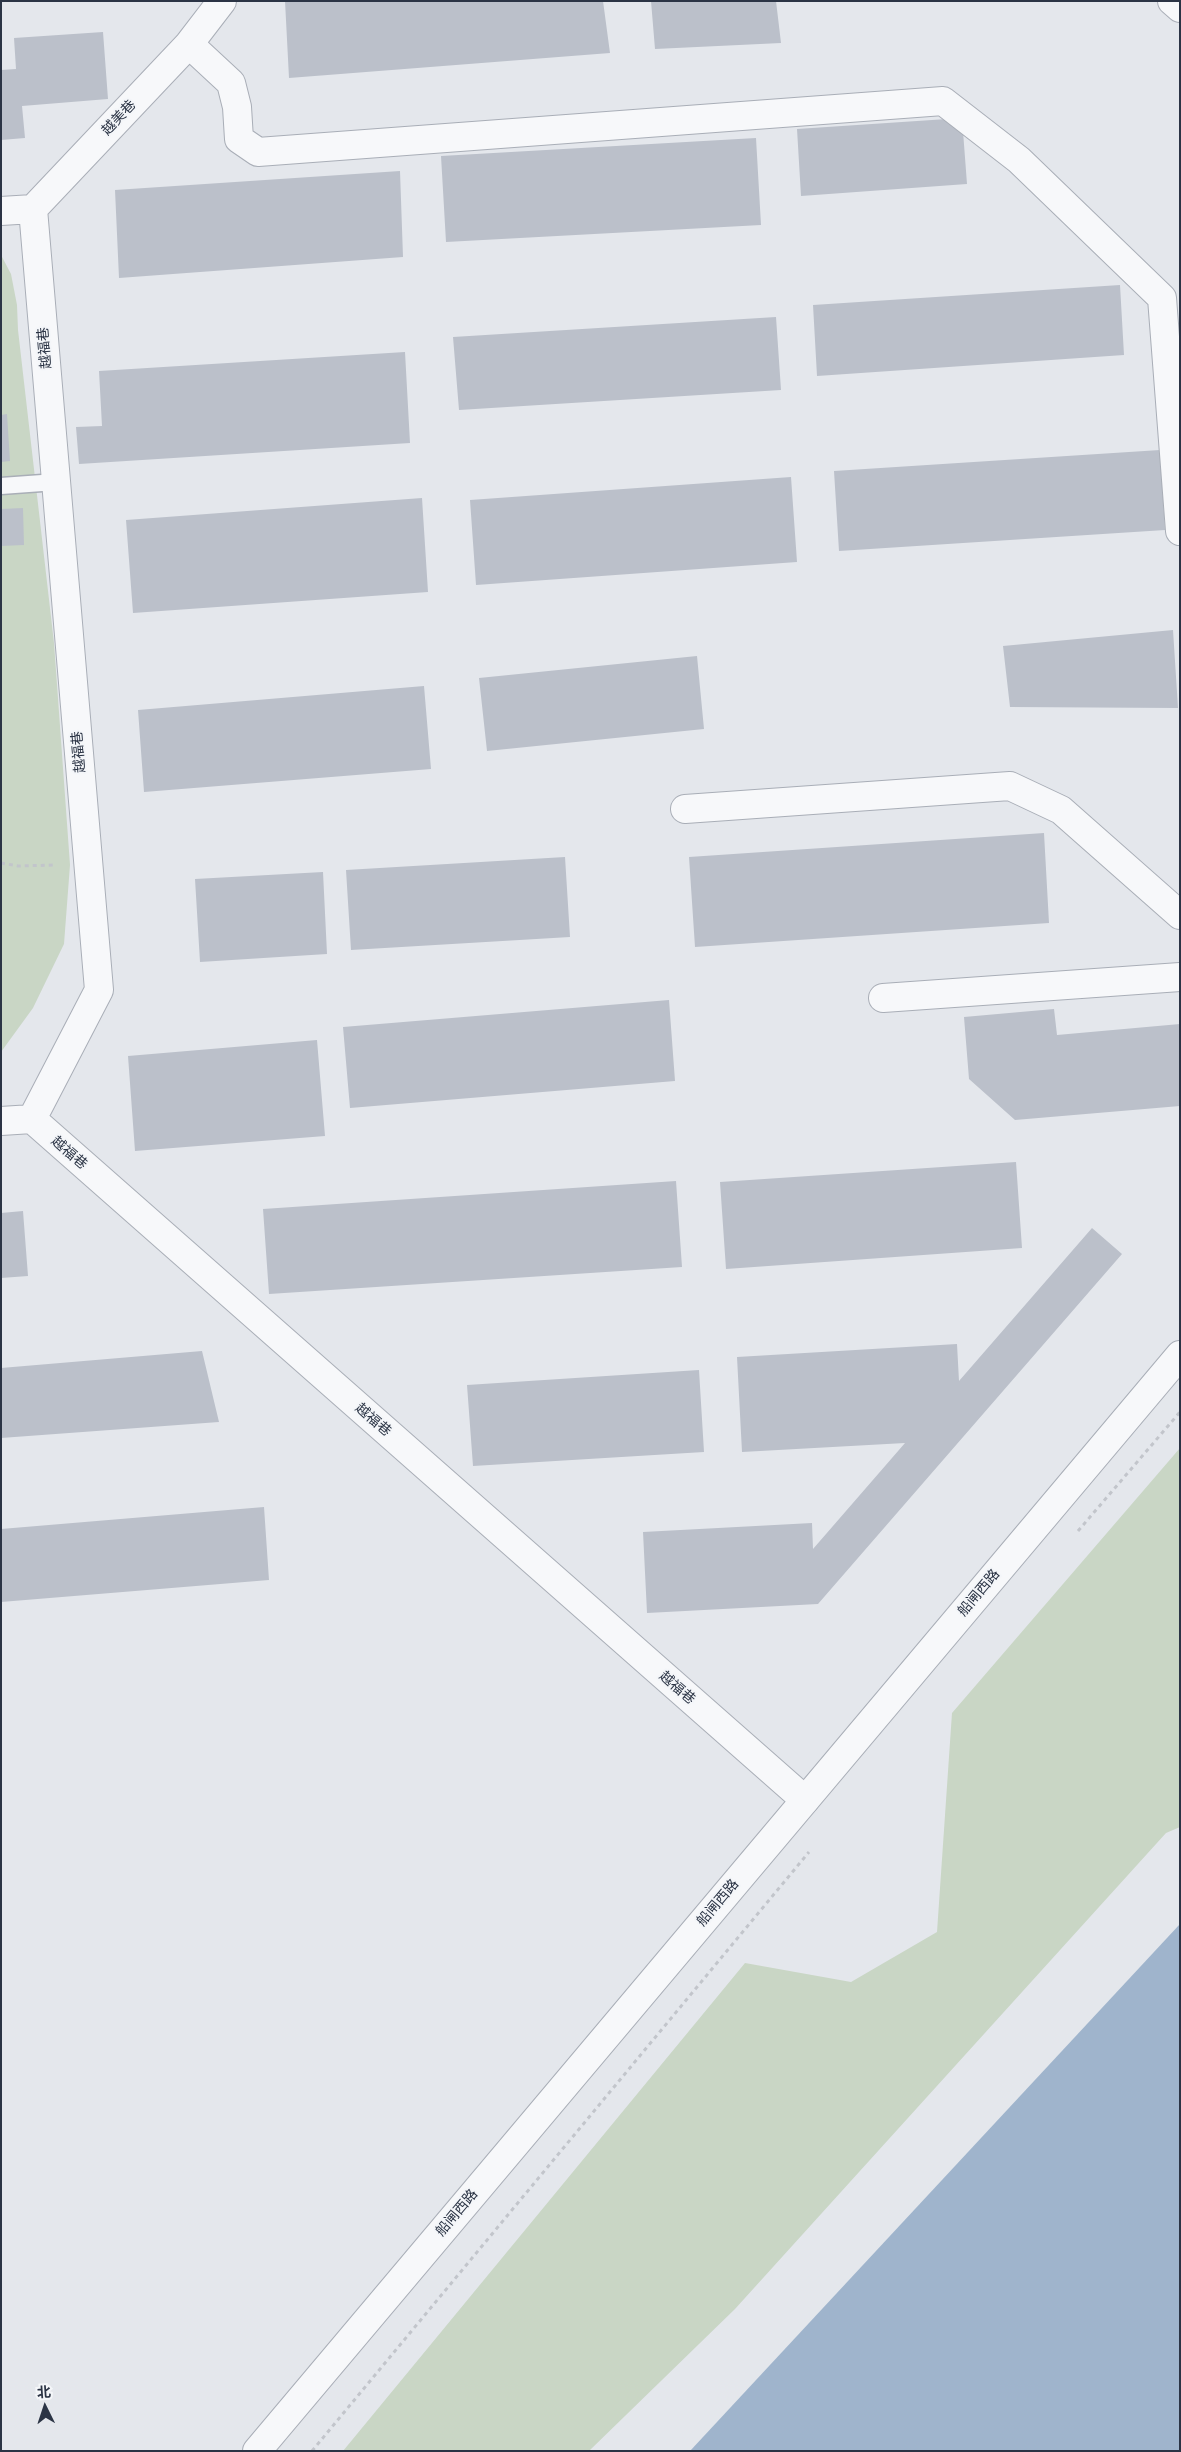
<!DOCTYPE html>
<meta charset="utf-8">
<style>
body{margin:0}
#map{position:relative;width:1181px;height:2452px;overflow:hidden;background:#e4e7ec;font-family:"PT Sans Narrow","Noto Sans SC",sans-serif}
canvas{display:block}
.frame{position:absolute;inset:0;border:2px solid #2b3445;pointer-events:none}
.north{position:absolute;left:20px;top:2382px;width:50px;height:50px;-webkit-text-stroke:4px #f4f6f9;paint-order:stroke;rotate:356deg;font-size:14px;font-weight:700;line-height:20px;text-align:center;color:#2b3445}
.north::after{content:'';display:block;margin:auto;width:18px;height:22px;background:#2b3445;clip-path:polygon(50% 0,100% 100%,50% 72%,0 100%)}
</style>
<div id="map">
<canvas width="1181" height="2452"></canvas>
<div class="frame"></div>
<div class="north">北</div>
</div>
<script>
const ctx = document.querySelector('canvas').getContext('2d');
ctx.lineJoin = 'round';
function paint(path, color) { ctx.fillStyle = color; ctx.fill(path, 'evenodd'); }
const shape = rows => new Path2D(rows.map(r => 'M' + r).join(''));
function stroke(path, color, width, dash) { ctx.strokeStyle = color; ctx.lineWidth = width; ctx.lineCap = dash ? 'butt' : 'round'; ctx.setLineDash(dash || []); ctx.stroke(path); }
function write(font, color, halo, rows, align = 'center') {
  ctx.font = font + ' "PT Sans Narrow","Noto Sans SC",sans-serif'; ctx.lineWidth = 4; ctx.setLineDash([]); ctx.textBaseline = 'middle'; ctx.strokeStyle = halo; ctx.fillStyle = color; for (const [text, x, y, turn = 0] of rows) {
    ctx.save(); ctx.translate(x, y); ctx.rotate((+turn || 0) * Math.PI / 180); ctx.textAlign = isNaN(turn) ? turn : align; if (halo) ctx.strokeText(text, 0, 0); ctx.fillText(text, 0, 0); ctx.restore();
  }
}
paint(shape([
 [1,255,11,274,17,305,18,330,54,643,70,865,64,944,33,1008,1,1052],
 [1180,1448,1180,1827,1166,1833,735,2309,589,2451,343,2451,745,1963,851,1982,937,1932,952,1713]
]), '#c9d6c5');
paint(shape([
 [1180,1924,1180,2451,690,2451]
]), '#9fb4cc');
paint(shape([
 [285,1,603,1,610,53,289,78],
 [651,1,776,1,781,43,655,49],
 [103,32,108,99,22,106,25,138,1,140,1,70,16,69,14,38],
 [962,118,967,184,801,196,797,129],
 [756,138,761,225,446,242,441,156],
 [400,171,403,257,119,278,115,190],
 [1120,285,1124,355,817,376,813,305],
 [776,317,781,390,459,410,453,337],
 [405,352,410,443,79,464,76,427,102,426,99,371],
 [7,414,10,461,1,462,1,415],
 [1160,450,1165,530,839,551,834,471],
 [791,477,797,562,476,585,470,500],
 [422,498,428,592,133,613,126,520],
 [23,508,24,545,1,546,1,509],
 [1173,630,1178,708,1010,707,1003,646],
 [697,656,704,729,487,751,479,678],
 [424,686,431,769,144,792,138,710],
 [1044,833,1049,923,695,947,689,857],
 [565,857,570,937,351,950,346,870],
 [323,872,327,954,200,962,195,879],
 [669,1000,675,1081,350,1108,343,1027],
 [1054,1009,1057,1035,1180,1024,1180,1106,1015,1120,969,1079,964,1017],
 [317,1040,325,1136,135,1151,128,1056],
 [1016,1162,1022,1248,726,1269,720,1182],
 [676,1181,682,1267,269,1294,263,1209],
 [23,1211,28,1276,1,1278,1,1213],
 [1092,1228,1122,1254,818,1604,647,1613,643,1532,812,1523,813,1549,905,1443,742,1452,737,1357,957,1344,959,1381],
 [202,1351,219,1422,1,1438,1,1368],
 [699,1370,704,1452,473,1466,467,1385],
 [264,1507,269,1580,1,1602,1,1529]
]), '#bbc0ca');
const service = shape([
 [1,486,56,482]
]);
const minor = shape([
 [1172,1,1180,8],
 [189,44,231,83,237,107,239,139,258,152,943,101,1019,160,1162,298,1180,531],
 [33,209,99,990,32,1119,805,1800],
 [1,211,33,209,189,44,222,1],
 [685,809,1010,786,1061,810,1180,915],
 [883,998,1180,977],
 [1,1121,32,1119]
]);
const tertiary = shape([
 [257,2451,1180,1355]
]);
stroke(service, '#a9aeb7', 19);
stroke(minor, '#a9aeb7', 30);
stroke(tertiary, '#a9aeb7', 30);
stroke(shape([
 [1,863,18,866,55,865],
 [1078,1531,1180,1412],
 [312,2451,809,1852]
]), '#c2c5cb', 3, [4, 4]);
stroke(service, '#f7f8fa', 16);
stroke(minor, '#f7f8fa', 28);
stroke(tertiary, '#f7f8fa', 28);
write('14px', '#2b3445', '#f4f6f9', [
 ["越美巷",119,118,-47],
 ["越福巷",45,348,-95],
 ["越福巷",79,752,-95],
 ["越福巷",69,1153,41],
 ["越福巷",373,1420,41],
 ["船闸西路",979,1593,-50],
 ["越福巷",677,1688,41],
 ["船闸西路",718,1903,-50],
 ["船闸西路",457,2213,-50]
]);
</script>
